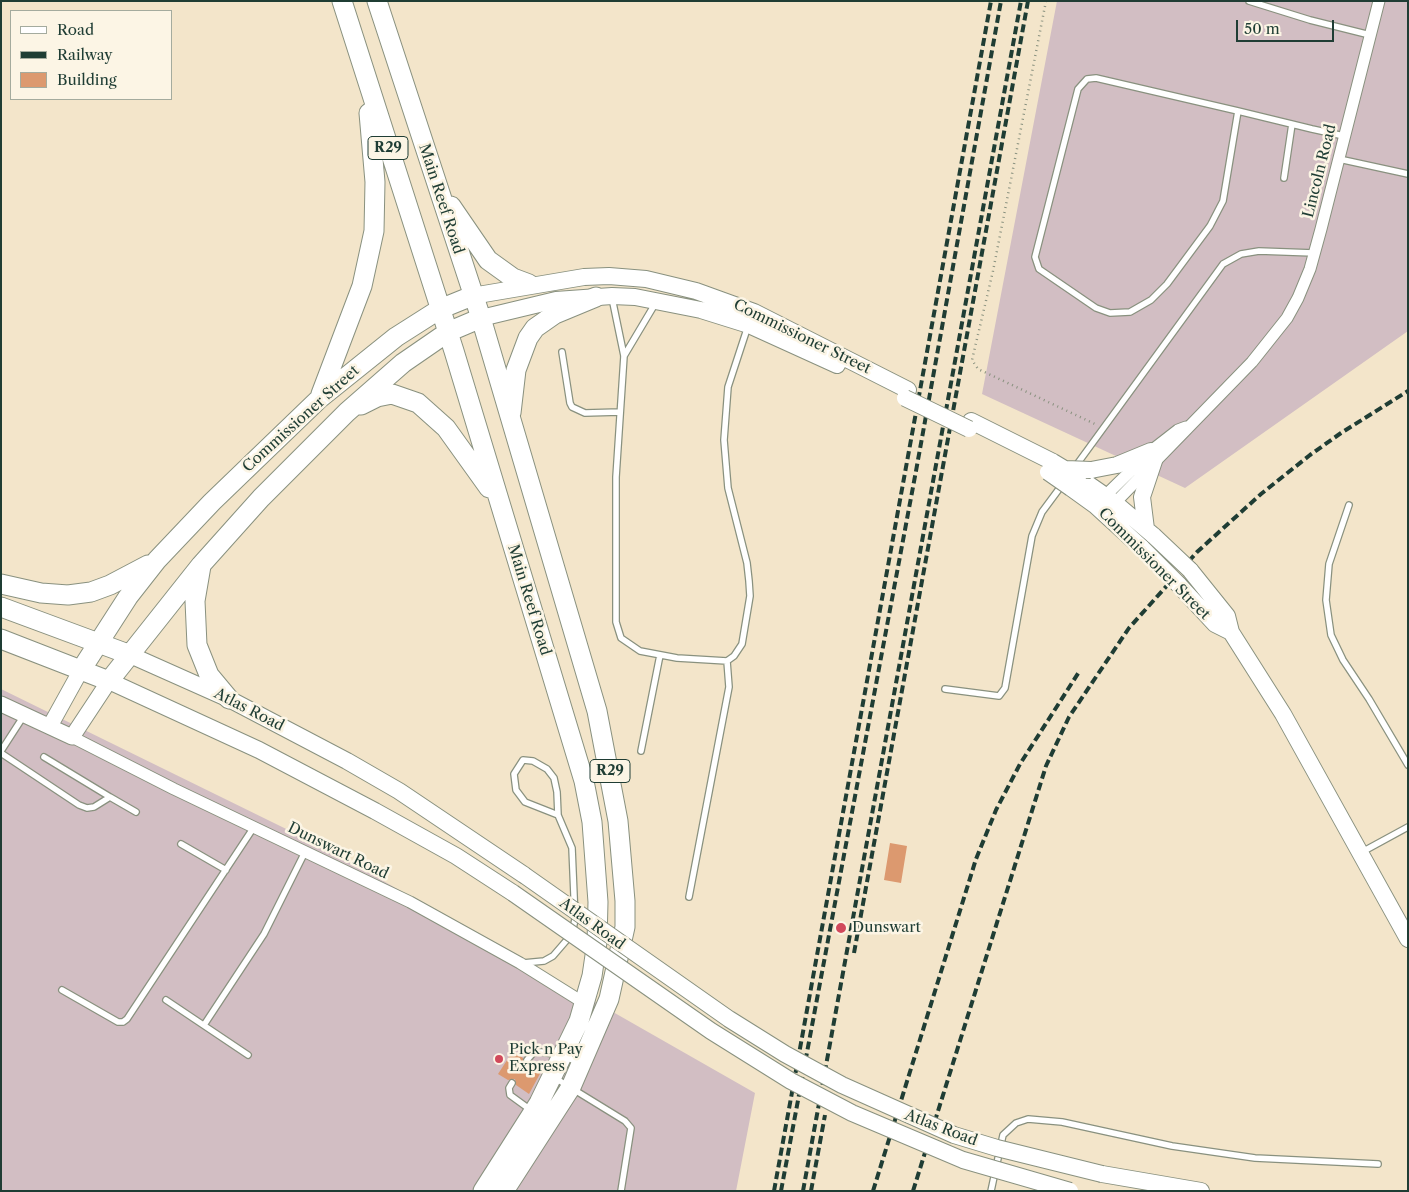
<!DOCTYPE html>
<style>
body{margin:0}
#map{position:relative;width:1409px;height:1192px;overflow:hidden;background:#f3e5ca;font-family:"Libre Caslon Text",serif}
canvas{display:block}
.frame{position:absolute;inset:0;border:2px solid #1f3d34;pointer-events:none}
.legend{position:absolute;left:10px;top:10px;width:162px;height:90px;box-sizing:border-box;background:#fcf5e5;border:1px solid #a4ab9e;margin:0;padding:6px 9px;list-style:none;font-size:15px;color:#1f3d34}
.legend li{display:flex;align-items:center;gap:10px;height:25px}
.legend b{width:25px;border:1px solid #a4ab9e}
.scale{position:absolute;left:1236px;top:20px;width:98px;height:22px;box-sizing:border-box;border:2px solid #1f3d34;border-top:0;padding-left:6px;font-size:15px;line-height:18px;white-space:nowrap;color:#1f3d34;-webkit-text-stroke:4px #fcf5e5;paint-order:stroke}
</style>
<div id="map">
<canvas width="1409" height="1192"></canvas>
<div class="frame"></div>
<ul class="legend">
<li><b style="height:6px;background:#fff"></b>Road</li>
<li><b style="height:6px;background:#1f3d34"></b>Railway</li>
<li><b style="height:14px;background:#dc996f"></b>Building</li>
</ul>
<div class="scale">50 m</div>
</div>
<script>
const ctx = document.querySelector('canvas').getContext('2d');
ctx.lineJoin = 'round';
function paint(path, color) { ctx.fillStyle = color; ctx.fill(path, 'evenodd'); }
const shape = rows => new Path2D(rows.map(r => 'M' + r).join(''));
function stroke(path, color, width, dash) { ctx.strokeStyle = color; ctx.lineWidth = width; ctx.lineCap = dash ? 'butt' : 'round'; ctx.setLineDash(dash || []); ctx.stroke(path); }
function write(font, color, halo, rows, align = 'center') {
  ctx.font = font + ' "Libre Caslon Text",serif'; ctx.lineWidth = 5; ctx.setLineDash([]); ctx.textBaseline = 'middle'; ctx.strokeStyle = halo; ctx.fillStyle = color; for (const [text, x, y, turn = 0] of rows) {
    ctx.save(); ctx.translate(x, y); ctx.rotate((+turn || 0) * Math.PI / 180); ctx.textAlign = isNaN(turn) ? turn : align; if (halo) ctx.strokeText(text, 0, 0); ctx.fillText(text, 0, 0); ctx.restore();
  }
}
paint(shape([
 [1057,1,1408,1,1408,331,1185,488,982,394],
 [1,689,329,850,755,1093,736,1191,1,1191]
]), '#d2bec3');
paint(shape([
 [890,843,907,846,901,883,884,880],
 [513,1051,523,1058,524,1064,531,1063,542,1070,529,1094,516,1085,515,1079,508,1080,498,1074]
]), '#dc996f');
const service = shape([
 [1249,1,1310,20,1370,35],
 [1238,111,1223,201,1210,226,1167,284,1151,300,1130,312,1110,313,1096,308,1039,269,1035,257,1078,89,1087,79,1096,78,1238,111,1312,129,1344,136],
 [1339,159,1408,174],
 [1284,178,1292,124],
 [612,298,624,356,616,477,616,622,621,638,640,651,677,658,727,661,734,656,742,644,750,596,749,581,747,563,728,488,724,440,728,387,748,326],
 [562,352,570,403,572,407,585,413,620,412],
 [624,356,655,304],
 [1075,467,1223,264,1241,254,1259,251,1314,253],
 [1349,505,1329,564,1326,600,1331,635,1343,660,1369,699,1408,765],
 [945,689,999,696,1005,688,1032,536,1042,512,1062,485],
 [1,751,23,717],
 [641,751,660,655],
 [1,753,79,805,87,808,94,807,110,797,44,757],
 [110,797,136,812],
 [181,844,226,870],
 [1362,852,1408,827],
 [689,897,729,687,727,661],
 [523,963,544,961,553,956,572,934,575,919,572,848,558,815,557,792,554,778,547,769,533,761,523,760,514,774,516,790,525,802,558,815],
 [62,990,118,1022,123,1022,127,1019,254,827],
 [166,1000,248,1055],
 [204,1025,264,934,305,852],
 [527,1060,534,1052,542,1052,564,1056,579,1063],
 [555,1078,625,1121,631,1128,621,1191],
 [512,1083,509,1088,510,1095,532,1111],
 [991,1191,1003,1135,1016,1123,1028,1119,1062,1122,1172,1146,1255,1158,1378,1164]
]);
const minor = shape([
 [1100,501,1151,451,1178,430,1186,427],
 [1110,508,1252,362,1287,318,1298,298,1310,269,1321,229,1379,1],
 [72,737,174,789,410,902,520,963,584,1003]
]);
const tertiary = shape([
 [1,704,72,737,109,681],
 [50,726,81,670]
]);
const secondary = shape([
 [472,296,584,277,609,276,646,279,696,291,754,312,908,390],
 [481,318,556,300,612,296,635,297,701,310,749,325,837,365],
 [971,421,1053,462],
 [1091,470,1117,465,1151,451],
 [1078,477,1114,502,1154,536],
 [1071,488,1096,506,1142,548],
 [1146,529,1142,497,1154,461],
 [1190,570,1227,616,1231,632,1283,714,1408,939],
 [1178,584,1215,624,1231,632],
 [128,654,229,699,347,761,399,791,524,875],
 [109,681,259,750,375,811,456,856,513,893],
 [1102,1174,1201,1191]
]);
const primary = shape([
 [342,1,454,351,584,781,592,822,598,902,597,942,592,976,579,1021,539,1103,483,1191],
 [377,1,481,318,597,711,618,821,625,901,625,927,609,999,571,1087,504,1191],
 [451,206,488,260,513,278,529,284],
 [321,394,362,286,374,231,375,182,369,113],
 [361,405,377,397,392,394,418,403,446,428,489,488],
 [511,413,516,370,528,338,535,328,555,314,596,297],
 [201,566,195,601,197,645,209,675,229,699],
 [1,584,41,593,68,595,91,592,110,585,148,565],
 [1,607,128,654],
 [1,639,109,681,201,565,261,498,347,412,403,363,448,332,481,318],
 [81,670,128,597,157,560,212,502,320,398,396,337,440,309,472,296]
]);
stroke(service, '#89917f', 8);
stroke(minor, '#89917f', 13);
stroke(tertiary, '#89917f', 17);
stroke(secondary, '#89917f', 18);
stroke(primary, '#89917f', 21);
stroke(shape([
 [1046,1,993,271,972,360,978,369,1095,424]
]), '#89917f', 2.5, [1, 4]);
stroke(service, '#fff', 5.5);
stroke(minor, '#fff', 11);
stroke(tertiary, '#fff', 15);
stroke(secondary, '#fff', 16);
stroke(primary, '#fff', 19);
stroke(shape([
 [854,953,1028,1],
 [774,1191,991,1],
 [781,1191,916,471,1001,1],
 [803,1191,1021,1],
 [811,1191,825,1115],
 [873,1191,976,859,996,810,1020,764,1079,672],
 [913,1191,1046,766,1069,717,1129,628,1197,552,1261,494,1310,455,1341,433,1408,391]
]), '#1f3d34', 4, [8, 4]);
const secondaryBridge = shape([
 [905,398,969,429],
 [1053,462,1078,477],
 [1066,469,1091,470],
 [1048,472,1071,488],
 [1154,536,1190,570],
 [1142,548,1178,584],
 [524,875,729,1019,785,1054,842,1085,954,1135,997,1148,1102,1174],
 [513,893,711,1031,791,1081,852,1113,963,1160,1070,1191]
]);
stroke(secondaryBridge, '#89917f', 18, []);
stroke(secondaryBridge, '#fff', 16);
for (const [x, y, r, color] of [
 [841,928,6,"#d1495b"],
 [499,1059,5,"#d1495b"]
]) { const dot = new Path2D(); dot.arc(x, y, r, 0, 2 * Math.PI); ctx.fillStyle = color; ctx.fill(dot); stroke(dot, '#fcf5e5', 2); }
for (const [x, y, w] of [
 [388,148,40],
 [610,771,40]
]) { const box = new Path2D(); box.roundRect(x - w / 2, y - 11.5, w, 23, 4); ctx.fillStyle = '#fcf5e5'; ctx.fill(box); stroke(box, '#1f3d34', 1); }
write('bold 14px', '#1f3d34', null, [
 ["R29",388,148],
 ["R29",610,771]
]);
write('15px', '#1f3d34', '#fcf5e5', [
 ["Lincoln Road",1320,171,-76],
 ["Main Reef Road",441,199,72],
 ["Commissioner Street",802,337,26],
 ["Commissioner Street",301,419,-42],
 ["Commissioner Street",1154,564,45],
 ["Main Reef Road",529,600,73],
 ["Atlas Road",249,710,27],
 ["Dunswart Road",338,851,26],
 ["Atlas Road",592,924,36],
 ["Atlas Road",941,1128,21]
]);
write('15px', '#1f3d34', '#fcf5e5', [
 ["Dunswart",852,928],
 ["Pick n Pay",509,1050],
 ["Express",509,1067]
], 'left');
</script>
